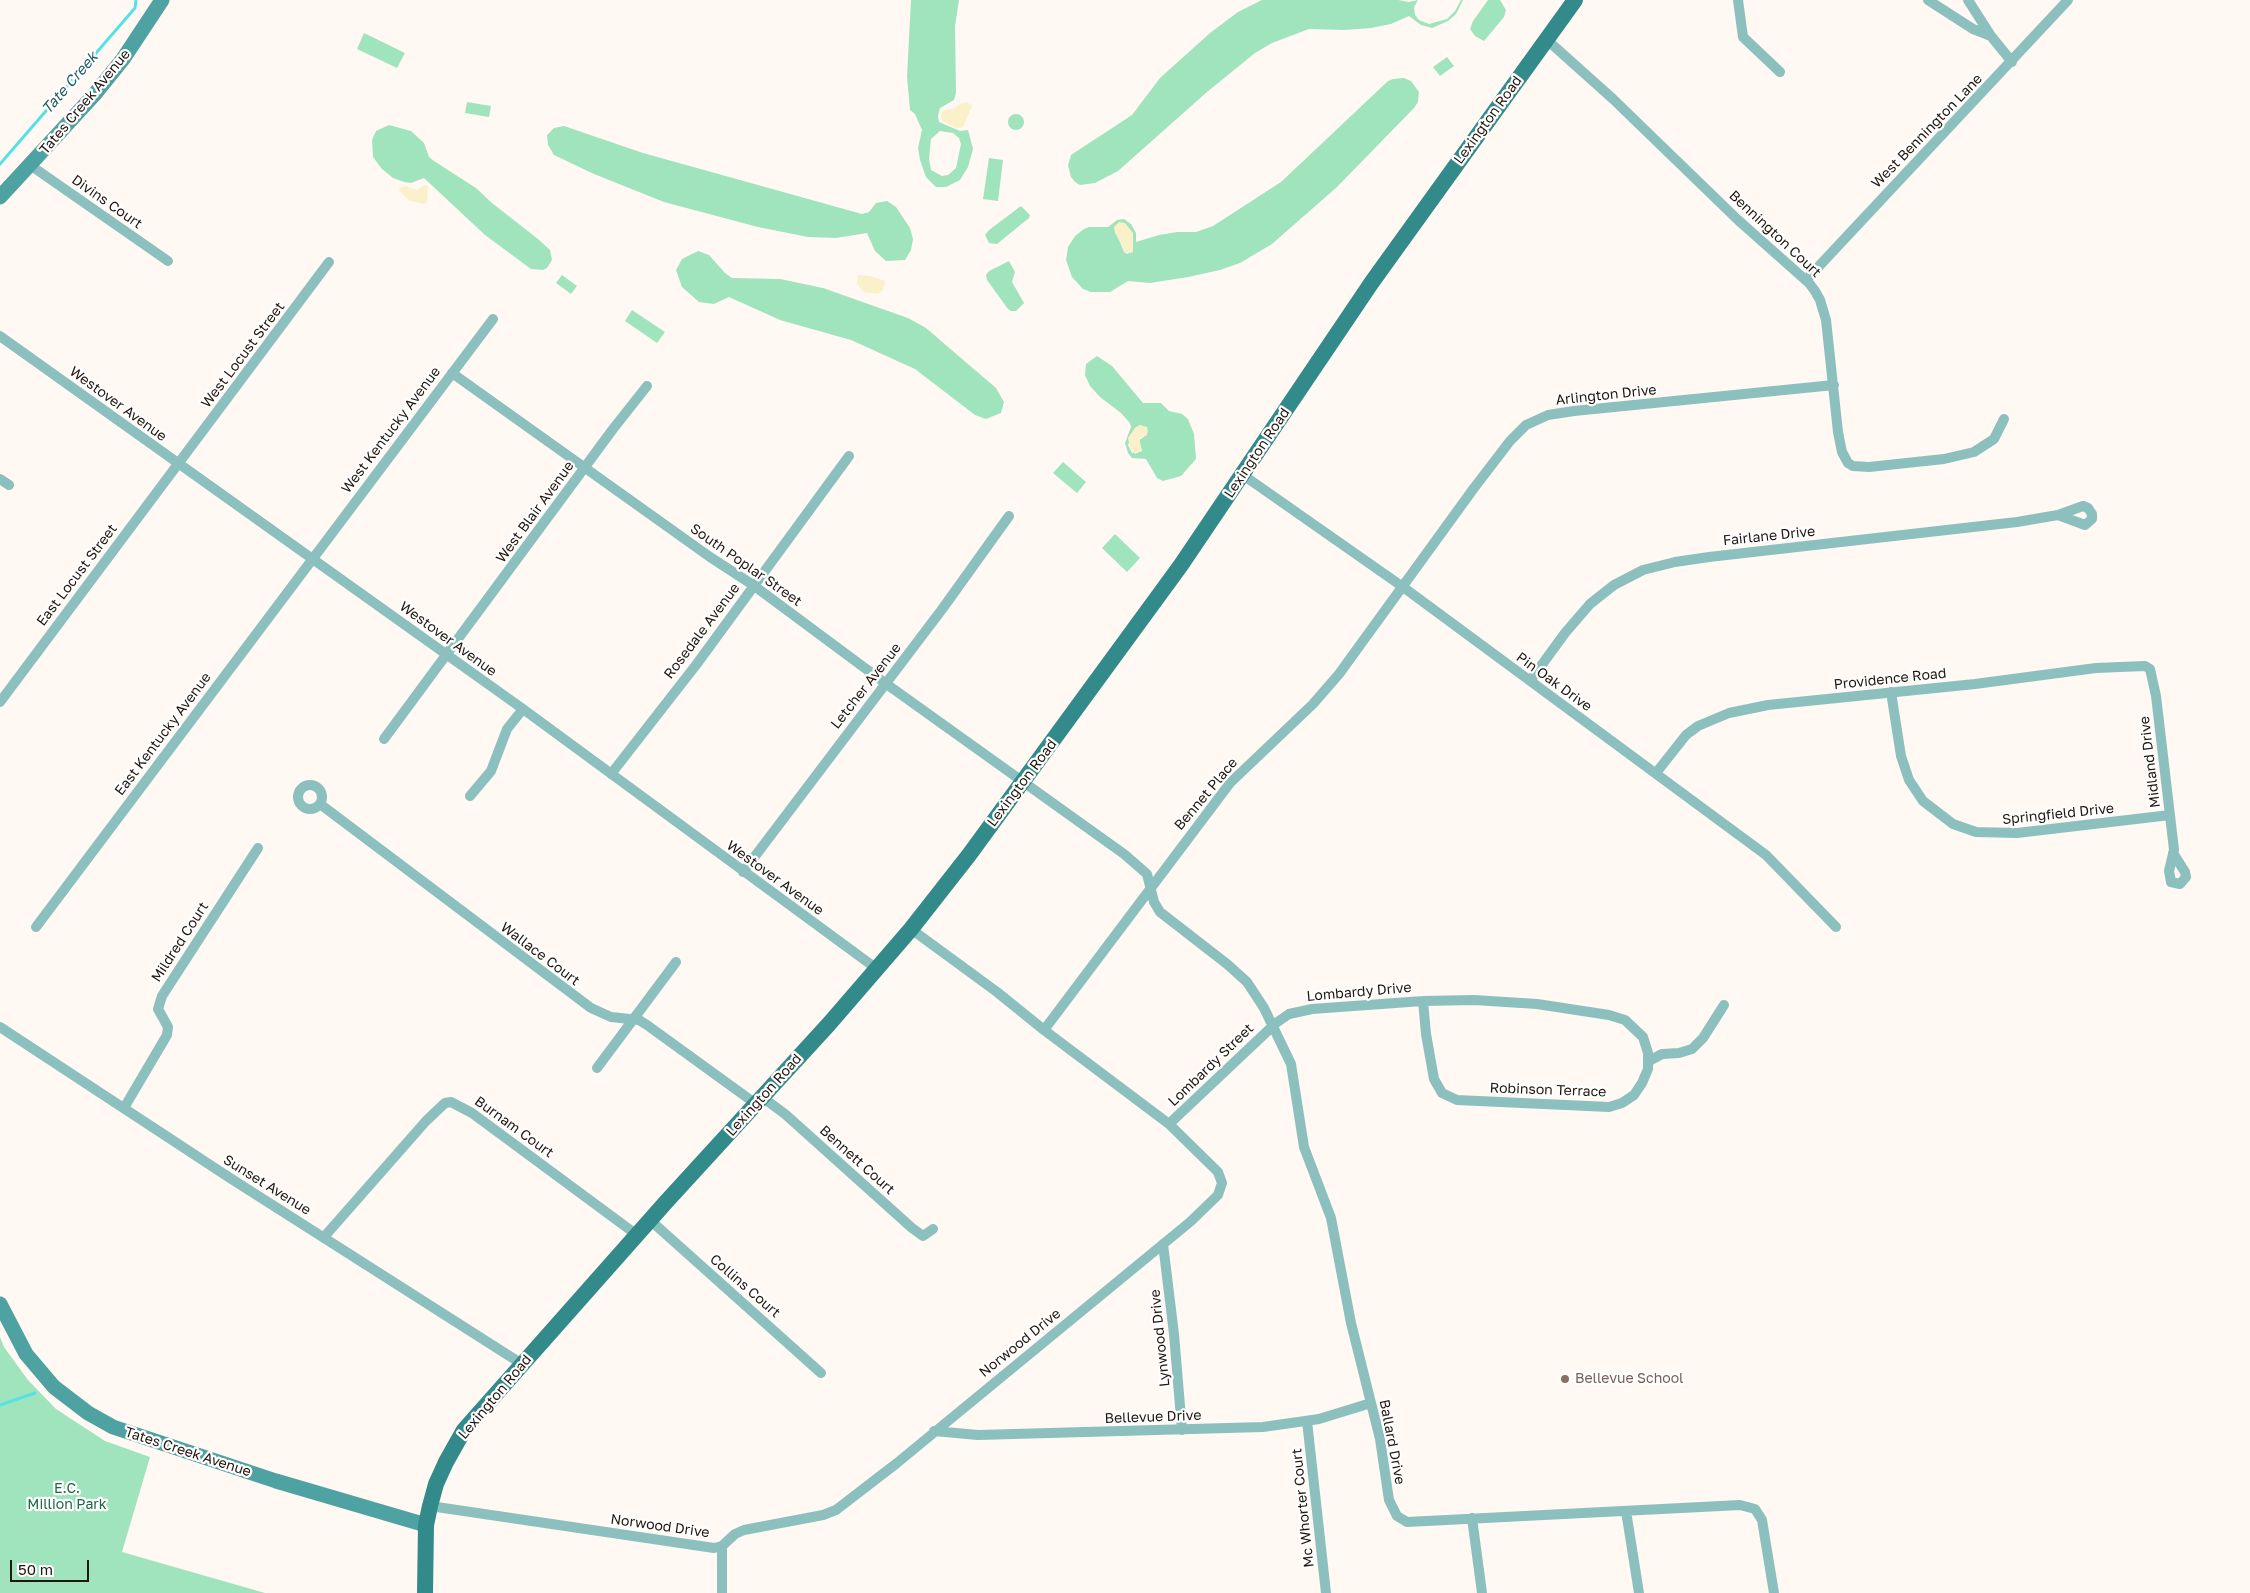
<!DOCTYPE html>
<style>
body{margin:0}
#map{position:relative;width:2250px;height:1593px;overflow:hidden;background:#fff8f3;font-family:"Golos Text",sans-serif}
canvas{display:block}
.scale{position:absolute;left:10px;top:1560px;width:79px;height:22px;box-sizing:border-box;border:2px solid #22170f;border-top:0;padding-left:6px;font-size:15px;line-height:18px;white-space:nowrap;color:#22170f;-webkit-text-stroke:4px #fff;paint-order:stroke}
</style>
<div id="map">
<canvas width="2250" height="1593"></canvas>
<div class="scale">50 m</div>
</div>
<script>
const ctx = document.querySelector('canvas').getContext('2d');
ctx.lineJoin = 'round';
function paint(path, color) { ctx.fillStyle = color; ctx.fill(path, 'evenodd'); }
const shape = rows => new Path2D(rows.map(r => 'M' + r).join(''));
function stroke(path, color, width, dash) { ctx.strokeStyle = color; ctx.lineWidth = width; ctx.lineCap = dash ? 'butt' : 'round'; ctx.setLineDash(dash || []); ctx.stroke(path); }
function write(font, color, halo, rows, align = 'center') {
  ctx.font = font + ' "Golos Text",sans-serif'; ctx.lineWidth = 4.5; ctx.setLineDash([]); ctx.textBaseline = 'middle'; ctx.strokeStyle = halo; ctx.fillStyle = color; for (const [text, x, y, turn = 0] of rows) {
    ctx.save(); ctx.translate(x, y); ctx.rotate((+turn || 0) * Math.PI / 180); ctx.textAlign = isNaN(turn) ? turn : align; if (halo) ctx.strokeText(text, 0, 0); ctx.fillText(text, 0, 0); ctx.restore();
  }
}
paint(shape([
 [911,0,959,0,955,26,956,93,954,100,940,108,938,116,939,122,960,131,968,130,973,149,968,167,960,180,946,187,936,187,926,177,920,160,918,148,922,130,915,114,910,110,907,77],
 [940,131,953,133,959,138,961,144,956,168,948,175,942,176,931,170,929,159,931,139],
 [1262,0,1398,0,1409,2,1418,0,1414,7,1415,15,1419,20,1429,24,1447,19,1455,11,1461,0,1463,0,1456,14,1448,21,1432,28,1421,25,1409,16,1391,24,1371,28,1345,30,1309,29,1272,43,1255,53,1207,92,1118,171,1095,183,1080,185,1075,182,1071,177,1068,165,1071,155,1132,115,1160,78,1210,33,1238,12],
 [1488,0,1500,0,1506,10,1504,17,1484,41,1475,36,1470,29,1473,21],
 [364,33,405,53,397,68,357,49],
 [1447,57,1454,66,1440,76,1433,67],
 [1404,78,1411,81,1419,92,1418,102,1414,108,1337,187,1272,244,1240,263,1220,270,1188,277,1150,283,1128,281,1110,292,1091,292,1083,289,1072,277,1066,260,1068,247,1075,236,1084,229,1089,227,1108,227,1117,220,1124,219,1131,224,1136,233,1136,242,1159,235,1177,232,1196,232,1213,226,1281,182,1388,81,1393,79],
 [1114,227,1133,233,1133,251,1127,254,1124,252],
 [467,102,491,106,489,117,465,113],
 '1008 122a8 8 0 1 1 16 0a8 8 0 1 1-16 0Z',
 [389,125,411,131,424,143,429,157,434,161,476,188,492,203,538,239,550,250,552,260,547,268,543,270,531,269,485,235,424,178,411,183,404,182,393,178,382,169,373,157,372,140,376,131],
 [564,126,643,153,862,214,869,212,876,203,887,201,896,207,910,228,913,239,911,250,905,260,886,261,875,251,867,233,836,238,808,237,758,227,664,202,594,174,554,155,548,145,547,135,554,128],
 [989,158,1003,160,998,201,983,199],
 [1021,206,1030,215,1029,218,997,244,989,243,985,235,989,230],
 [698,251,709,255,725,273,732,278,780,279,823,288,908,318,926,328,996,388,1004,402,1001,413,986,419,975,415,915,369,851,340,780,320,729,297,714,304,699,302,682,287,676,270,682,259],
 [1009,261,1015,272,1012,282,1024,303,1016,311,1011,311,1008,309,987,280,986,275,989,271],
 [562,275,577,286,571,294,556,283],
 [632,310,665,332,657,343,625,321],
 [1097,356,1112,366,1143,403,1161,403,1169,411,1182,414,1188,419,1194,434,1196,459,1181,476,1163,481,1157,478,1146,459,1132,458,1128,453,1125,443,1131,427,1130,423,1121,413,1100,397,1090,386,1085,375,1086,364],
 [1140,425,1144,437,1139,440,1142,451,1132,453,1128,445,1135,428],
 [1063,462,1086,482,1077,493,1053,473],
 [1115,534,1140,558,1127,572,1102,548],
 [0,1337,4,1347,28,1380,56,1409,105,1441,150,1457,122,1552,265,1593,0,1593]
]), '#a0e4bd');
paint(shape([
 [967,102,972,106,963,127,956,128,942,121,941,115,944,110,953,109,961,103],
 [425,185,428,186,428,190,427,202,425,204,410,201,400,192,399,188,405,186,417,190],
 [1119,222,1125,223,1133,233,1133,252,1130,253,1124,252,1122,245,1115,233,1114,227],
 [858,275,871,276,885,281,883,290,878,294,864,292,857,284],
 [1140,425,1147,427,1148,432,1146,436,1139,438,1142,451,1135,454,1130,448,1128,438,1135,428]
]), '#faf0ca');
stroke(shape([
 [0,164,135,8,136,0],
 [0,1405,35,1393]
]), '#54e2e6', 3);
stroke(shape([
 [1738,0,1743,37,1780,72],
 [1928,0,1973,29,1991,36],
 [1968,0,1991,36,2012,62],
 [1546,39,1613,99,1738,220,1809,283,1815,291,1820,300,1826,320,1838,432,1842,452,1848,463,1853,466,1869,467,1944,459,1974,452,1994,439,2004,419],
 [30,165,168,261],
 [1806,280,2068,0],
 [0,336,523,709,877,969],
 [452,373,710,557,753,585,885,683,1124,854,1147,874,1154,902,1160,912,1227,964,1247,982,1264,1008,1291,1064,1304,1147,1331,1218,1351,1323,1380,1439,1389,1500,1397,1516,1407,1522,1740,1505,1755,1509,1762,1520,1774,1593],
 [1243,475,1403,587,1766,855,1836,927],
 [0,479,9,485],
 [2083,506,2088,508,2092,514,2092,519,2085,525,2058,515,2083,506],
 [1530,681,1565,633,1590,604,1614,585,1643,570,1675,562,1709,557,2017,522,2058,515],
 [1891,692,1901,756,1909,780,1923,801,1953,824,1976,832,2017,833,2170,815],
 [0,702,329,262],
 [384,739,613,429,647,386],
 [1656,773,1686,735,1698,726,1729,713,1768,705,1975,684,2096,668,2145,666,2150,669,2156,696,2173,841,2174,850,2169,871,2171,882,2180,884,2186,877,2185,872,2173,853],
 [611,774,696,665,849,456],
 '298 797a12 12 0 1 1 24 0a12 12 0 1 1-24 0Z',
 [470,796,491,771,507,729,523,709],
 [320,804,591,1008,611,1017,639,1020,647,1025,756,1104],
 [743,872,943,608,1009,516],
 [36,927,493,319],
 [0,1027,230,1178,522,1364],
 [1044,1030,1230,783,1313,704,1339,674,1474,488,1510,441,1526,425,1548,415,1574,411,1834,385],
 [1649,1061,1662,1054,1679,1053,1692,1049,1703,1038,1724,1005],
 [597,1068,676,962],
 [762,1097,785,1114,912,1228,923,1236,933,1229],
 [124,1108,167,1035,168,1027,158,1009,162,996,258,848],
 [1169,1124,1276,1023,1289,1014,1312,1009,1423,1001,1474,1000,1537,1004,1609,1015,1625,1020,1643,1037,1648,1053,1648,1069,1642,1083,1634,1095,1622,1103,1609,1107,1457,1100,1442,1093,1434,1079,1426,1034,1423,1001],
 [650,1220,821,1373],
 [324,1237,426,1121,445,1103,451,1102,472,1113,637,1235],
 [1163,1244,1174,1334,1182,1430],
 [1307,1421,1326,1593],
 [934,1431,978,1435,1263,1427,1319,1419,1371,1403],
 [430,1506,714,1548,722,1546,735,1534,744,1530,823,1515,836,1510,897,1463,1190,1222,1218,1195,1222,1183,1218,1172,1169,1124,1044,1030,997,992,911,929],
 [1626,1511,1639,1593],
 [1472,1518,1482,1593],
 [722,1593,722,1546]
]), '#8cc0bf', 10);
stroke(shape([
 [0,197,94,95,123,59,162,0],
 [0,1304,26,1354,54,1387,88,1413,113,1427,276,1481,426,1525]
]), '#4ea2a2', 15);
stroke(shape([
 [425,1593,426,1525,430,1506,436,1484,446,1462,464,1430,666,1202,829,1024,911,929,969,855,1181,565,1372,282,1575,0]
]), '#338a8a', 16);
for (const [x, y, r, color] of [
 [1565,1379,5,"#8d6e63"]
]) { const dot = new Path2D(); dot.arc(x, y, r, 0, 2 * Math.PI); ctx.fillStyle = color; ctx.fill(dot); stroke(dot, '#fff', 2); }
write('14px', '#22170f', '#fff', [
 ["Tates Creek Avenue",85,102,-50],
 ["Lexington Road",1488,120,-54],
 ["West Bennington Lane",1927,131,-46],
 ["Divins Court",107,202,35],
 ["Bennington Court",1775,234,43],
 ["West Locust Street",243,355,-53],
 ["Arlington Drive",1606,395,-6],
 ["Westover Avenue",118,404,36],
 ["West Kentucky Avenue",391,430,-53],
 ["Lexington Road",1257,453,-56],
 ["West Blair Avenue",535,512,-54],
 ["Fairlane Drive",1769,536,-6],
 ["South Poplar Street",746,565,35],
 ["East Locust Street",77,575,-53],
 ["Rosedale Avenue",702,631,-53],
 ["Westover Avenue",448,639,36],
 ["Providence Road",1890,679,-6],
 ["Pin Oak Drive",1554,682,36],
 ["Letcher Avenue",866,686,-52],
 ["East Kentucky Avenue",163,734,-53],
 ["Midland Drive",2150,762,-97],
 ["Lexington Road",1022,783,-53],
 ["Bennet Place",1206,794,-50],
 ["Springfield Drive",2058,814,-6],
 ["Westover Avenue",775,878,36],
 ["Mildred Court",180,942,-57],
 ["Wallace Court",540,954,37],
 ["Lombardy Drive",1359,992,-5],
 ["Lombardy Street",1211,1065,-44],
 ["Robinson Terrace",1548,1090,2],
 ["Lexington Road",764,1095,-48],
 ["Burnam Court",514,1127,36],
 ["Bennett Court",857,1160,42],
 ["Sunset Avenue",267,1185,32],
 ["Collins Court",745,1286,41],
 ["Lynwood Drive",1160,1338,-96],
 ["Norwood Drive",1020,1343,-39],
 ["Lexington Road",495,1397,-50],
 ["Bellevue Drive",1153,1417,-2],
 ["Ballard Drive",1392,1442,79],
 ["Tates Creek Avenue",188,1452,18],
 ["Mc Whorter Court",1303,1508,-96],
 ["Norwood Drive",660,1526,8]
]);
write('14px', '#785e54', '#fff', [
 ["Bellevue School",1575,1379]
], 'left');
write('14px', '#1d6543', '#fff', [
 ["E.C.",67,1489],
 ["Million Park",67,1505]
]);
write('italic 15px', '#245e60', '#fff', [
 ["Tate Creek",70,83,-49]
]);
</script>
